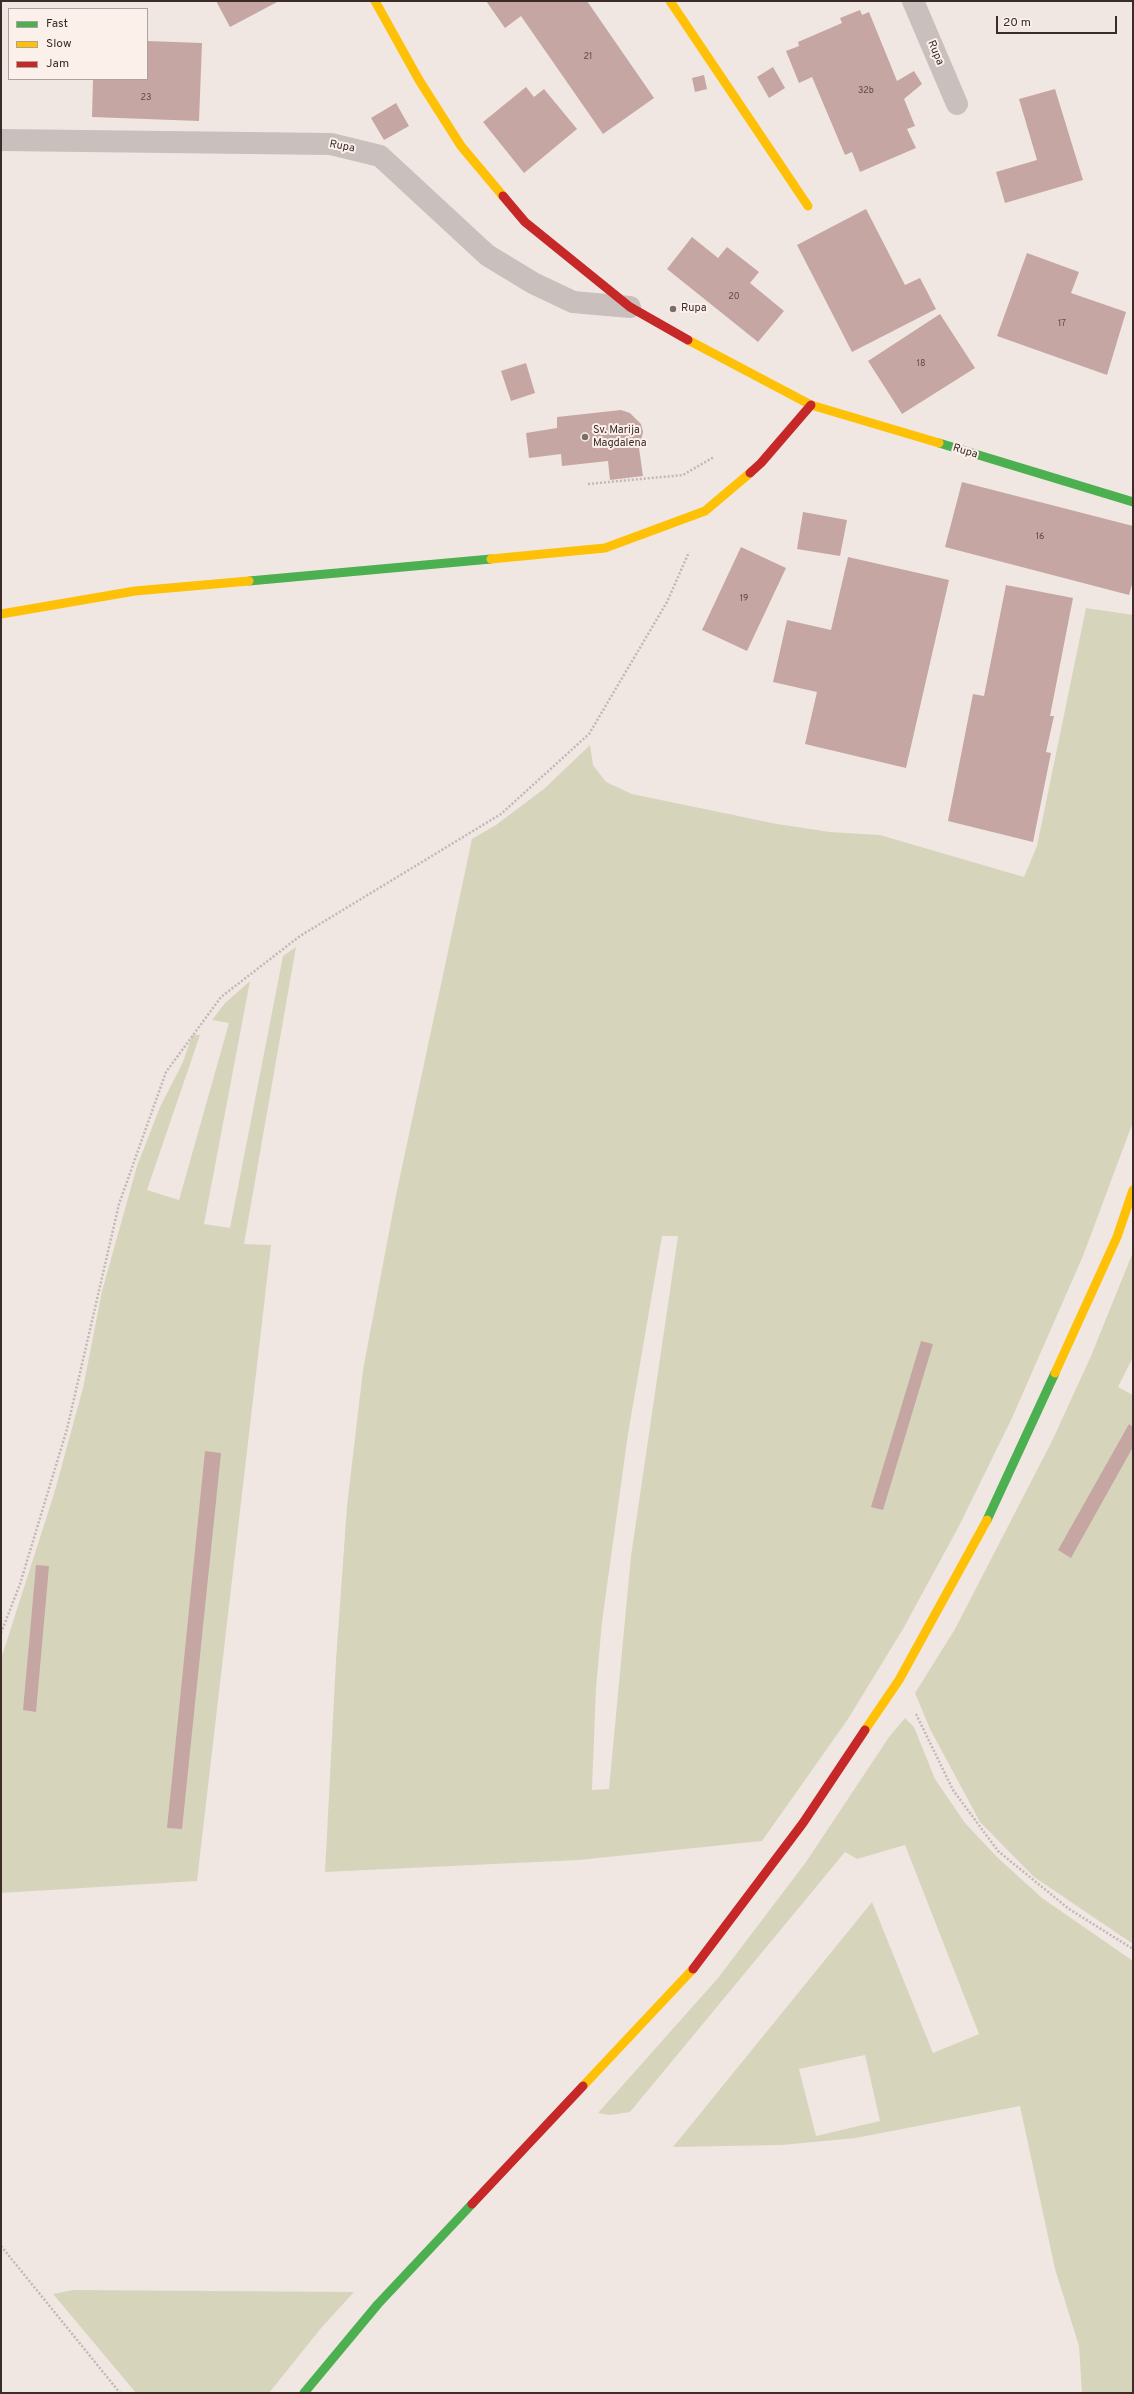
<!DOCTYPE html>
<style>
body{margin:0}
#map{position:relative;width:1134px;height:2394px;overflow:hidden;background:#f0e7e3;font-family:Overpass,sans-serif}
canvas{display:block}
.frame{position:absolute;inset:0;border:2px solid #3b2b29;pointer-events:none}
.legend{position:absolute;left:8px;top:8px;width:140px;height:72px;box-sizing:border-box;background:#fcf0eb;border:1px solid #afa19d;margin:0;padding:5px 7px;list-style:none;font-size:12px;color:#3b2b29}
.legend li{display:flex;align-items:center;gap:8px;height:20px}
.legend b{width:20px;border:1px solid #afa19d}
.scale{position:absolute;left:996px;top:16px;width:121px;height:18px;box-sizing:border-box;border:2px solid #3b2b29;border-top:0;padding-left:5px;font-size:12px;line-height:14px;white-space:nowrap;color:#3b2b29;-webkit-text-stroke:3px #fcf0eb;paint-order:stroke}
</style>
<div id="map">
<canvas width="1134" height="2394"></canvas>
<div class="frame"></div>
<ul class="legend">
<li><b style="height:5px;background:#4caf50"></b>Fast</li>
<li><b style="height:5px;background:#ffc107"></b>Slow</li>
<li><b style="height:5px;background:#c62828"></b>Jam</li>
</ul>
<div class="scale">20 m</div>
</div>
<script>
const ctx = document.querySelector('canvas').getContext('2d');
ctx.lineJoin = 'round';
function paint(path, color) { ctx.fillStyle = color; ctx.fill(path, 'evenodd'); }
const shape = rows => new Path2D(rows.map(r => 'M' + r).join(''));
function stroke(path, color, width, dash) { ctx.strokeStyle = color; ctx.lineWidth = width; ctx.lineCap = dash ? 'butt' : 'round'; ctx.setLineDash(dash || []); ctx.stroke(path); }
function write(font, color, halo, rows, align = 'center') {
  ctx.font = font + ' Overpass,sans-serif'; ctx.lineWidth = 4; ctx.setLineDash([]); ctx.textBaseline = 'middle'; ctx.strokeStyle = halo; ctx.fillStyle = color; for (const [text, x, y, turn = 0] of rows) {
    ctx.save(); ctx.translate(x, y); ctx.rotate((+turn || 0) * Math.PI / 180); ctx.textAlign = isNaN(turn) ? turn : align; if (halo) ctx.strokeText(text, 0, 0); ctx.fillText(text, 0, 0); ctx.restore();
  }
}
paint(shape([
 [1086,608,1133,615,1133,1122,1083,1256,1012,1418,959,1526,903,1629,848,1719,762,1841,579,1860,325,1872,336,1660,347,1506,363,1370,396,1195,472,839,496,825,545,788,590,745,593,765,606,782,632,794,777,824,830,832,880,835,1024,877,1037,846],
 [662,1236,678,1236,631,1556,609,1789,592,1790,596,1688,602,1622,628,1434],
 [296,947,244,1244,271,1245,197,1881,1,1893,1,1659,54,1494,83,1388,102,1291,137,1166,160,1107,183,1062,192,1035,200,1035,147,1190,179,1200,229,1023,212,1020,225,1003,250,981,204,1224,230,1228,283,956],
 [1133,1252,1133,1357,1118,1387,1133,1395,1133,1944,1034,1877,980,1822,930,1729,915,1693,955,1629,1052,1441,1091,1356],
 [905,1718,914,1727,935,1779,965,1823,997,1857,1042,1898,1133,1961,1133,2393,1082,2393,1079,2346,1055,2269,1020,2106,856,2138,782,2145,673,2147,872,1902,933,2053,979,2034,905,1845,857,1859,845,1852,630,2112,610,2115,598,2113,718,1978,806,1862,889,1737],
 [865,2055,880,2121,816,2136,799,2069],
 [73,2290,354,2292,322,2327,269,2393,136,2393,53,2294]
]), '#d6d5bc');
paint(shape([
 [216,1,279,1,230,27],
 [486,1,587,1,654,98,603,134,521,16,505,28],
 [860,10,862,15,869,12,897,81,914,71,922,84,904,99,915,126,907,129,916,148,860,172,852,152,845,155,812,77,799,83,786,51,799,46,798,42,842,23,840,18],
 [147,41,202,43,199,121,92,117,93,79,147,79],
 [773,67,785,88,769,98,757,77],
 [704,75,707,89,695,92,692,78],
 [526,87,534,97,544,89,577,129,524,173,483,122],
 [1055,89,1083,180,1005,203,996,172,1037,160,1019,99],
 [396,103,409,126,384,140,371,118],
 [866,209,905,285,920,278,936,309,852,352,797,245],
 [692,237,718,258,727,247,759,272,750,283,784,311,758,342,667,269],
 [1027,253,1079,272,1071,293,1126,312,1107,375,997,336],
 [940,314,975,368,902,414,868,361],
 [526,363,535,393,511,401,501,371],
 [621,410,630,413,641,424,643,432,639,448,643,476,610,480,608,461,562,466,561,454,529,458,526,433,557,428,557,417],
 [962,482,1133,526,1133,581,1129,595,945,547],
 [803,512,847,520,840,556,797,549],
 [741,547,786,568,747,651,702,630],
 [848,557,949,580,906,768,805,744,817,692,773,682,787,620,831,630],
 [1006,585,1073,598,1050,716,1054,716,1046,752,1051,753,1033,842,948,821,973,694,984,696],
 [921,1341,933,1344,883,1510,871,1507],
 [1129,1424,1133,1427,1133,1447,1071,1558,1058,1550],
 [205,1451,221,1453,182,1829,167,1828],
 [36,1565,49,1566,36,1712,23,1710]
]), '#c5a6a3');
stroke(shape([
 [588,484,683,475,714,457],
 [1,1633,20,1584,67,1429,119,1204,166,1072,221,997,300,936,501,814,589,734,667,602,689,552],
 [916,1714,953,1790,998,1851,1069,1909,1133,1949],
 [1,2246,120,2393]
]), '#c2b7b4', 2.5, [2, 2]);
stroke(shape([
 [913,1,957,104],
 [1,140,331,144,380,156,487,255,533,283,573,302,630,307]
]), '#c9bfbc', 22);
stroke(shape([
 [939,443,1133,502],
 [249,581,491,559],
 [987,1520,1055,1373],
 [304,2393,378,2304,472,2204]
]), '#4caf50', 9);
stroke(shape([
 [375,1,419,80,461,146,503,196],
 [670,1,808,206],
 [688,340,811,405,939,443],
 [491,559,605,548,705,511,750,473],
 [1,614,135,591,249,581],
 [1055,1373,1117,1237,1133,1190],
 [865,1730,899,1680,987,1520],
 [583,2086,693,1969]
]), '#ffc107', 9);
stroke(shape([
 [503,196,525,222,630,307,688,340],
 [750,473,761,463,811,405],
 [693,1969,803,1823,865,1730],
 [472,2204,583,2086]
]), '#c62828', 9);
for (const [x, y, r, color] of [
 [673,309,4,"#7a6d6a"],
 [585,437,4,"#7a6d6a"]
]) { const dot = new Path2D(); dot.arc(x, y, r, 0, 2 * Math.PI); ctx.fillStyle = color; ctx.fill(dot); stroke(dot, '#fcf0eb', 1.5); }
write('9px', '#5e4a48', null, [
 ["21",588,57],
 ["32b",866,91],
 ["23",146,98],
 ["20",734,297],
 ["17",1062,324],
 ["18",921,364],
 ["16",1040,537],
 ["19",744,599]
]);
write('11px', '#3b2b29', '#fcf0eb', [
 ["Rupa",935,53,67],
 ["Rupa",342,147,11],
 ["Rupa",965,452,17]
]);
write('11px', '#3b2b29', '#fcf0eb', [
 ["Rupa",681,309],
 ["Sv. Marija",593,431],
 ["Magdalena",593,444]
], 'left');
</script>
